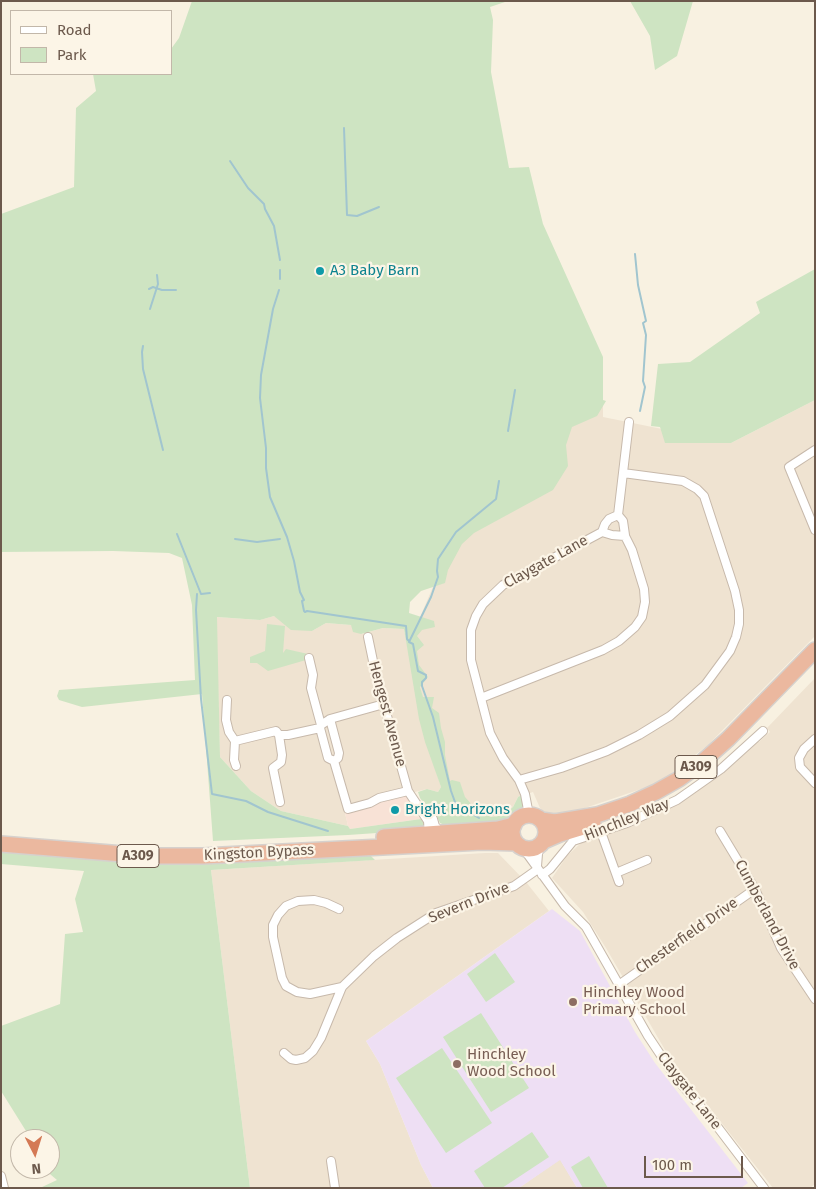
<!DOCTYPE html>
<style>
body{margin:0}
#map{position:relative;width:816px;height:1189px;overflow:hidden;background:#f8f1e1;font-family:"Fira Sans",sans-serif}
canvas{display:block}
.frame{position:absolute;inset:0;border:2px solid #6c594c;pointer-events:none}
.legend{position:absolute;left:10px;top:10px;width:162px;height:65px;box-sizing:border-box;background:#fcf5e7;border:1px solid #c2b7a9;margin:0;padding:6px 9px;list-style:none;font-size:15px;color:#6c594c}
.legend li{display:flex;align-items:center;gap:10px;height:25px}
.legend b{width:25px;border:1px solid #c2b7a9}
.north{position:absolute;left:10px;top:1129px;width:50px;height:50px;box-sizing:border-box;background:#fcf5e7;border:1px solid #c2b7a9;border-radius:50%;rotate:175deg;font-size:14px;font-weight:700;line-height:20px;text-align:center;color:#6c594c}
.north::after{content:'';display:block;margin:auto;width:18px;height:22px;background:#d47955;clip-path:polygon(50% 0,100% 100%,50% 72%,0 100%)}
.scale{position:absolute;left:644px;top:1156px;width:99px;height:22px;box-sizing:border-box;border:2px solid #6c594c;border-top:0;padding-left:6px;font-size:15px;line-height:18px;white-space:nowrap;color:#6c594c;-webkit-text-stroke:4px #fcf5e7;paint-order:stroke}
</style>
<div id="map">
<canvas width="816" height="1189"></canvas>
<div class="frame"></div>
<ul class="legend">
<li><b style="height:6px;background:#fff"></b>Road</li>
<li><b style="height:14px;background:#cee4c2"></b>Park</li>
</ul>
<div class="north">N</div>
<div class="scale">100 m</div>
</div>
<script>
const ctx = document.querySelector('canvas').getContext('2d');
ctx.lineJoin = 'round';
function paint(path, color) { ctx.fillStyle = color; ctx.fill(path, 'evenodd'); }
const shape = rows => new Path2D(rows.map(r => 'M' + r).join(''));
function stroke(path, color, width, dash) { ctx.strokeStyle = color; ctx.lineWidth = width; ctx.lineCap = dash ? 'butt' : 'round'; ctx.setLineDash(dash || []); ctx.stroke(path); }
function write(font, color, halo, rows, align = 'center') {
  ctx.font = font + ' "Fira Sans",sans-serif'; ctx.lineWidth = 4.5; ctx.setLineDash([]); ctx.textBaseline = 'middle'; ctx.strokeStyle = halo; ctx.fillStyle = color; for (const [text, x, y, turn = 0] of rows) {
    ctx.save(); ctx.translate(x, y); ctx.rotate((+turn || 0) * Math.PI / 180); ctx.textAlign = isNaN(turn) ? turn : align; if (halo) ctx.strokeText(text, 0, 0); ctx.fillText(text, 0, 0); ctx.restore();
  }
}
paint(shape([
 [815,400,815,636,708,745,659,783,579,810,552,816,546,815,540,808,533,792,518,797,513,807,503,815,469,820,444,784,409,643,441,568,567,416,603,404,603,417,731,443],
 [274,616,312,631,326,623,351,625,361,634,383,628,404,629,425,736,441,787,438,792,427,789,379,801,370,807,345,813,348,826,281,811,251,791,220,757,216,617,260,620],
 [815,678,815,1184,810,1188,773,1188,668,1055,606,948,583,912,552,878,567,856,581,843,629,827,680,803,724,771,756,741,759,742,770,732,767,728],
 [485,853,498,853,526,882,549,911,366,1041,380,1064,421,1165,433,1188,250,1188,211,870],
 [560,1159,577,1188,519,1188]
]), '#efe3d1');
paint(shape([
 [406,794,414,813,421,819,350,829,348,826,345,813]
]), '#f8e2d6');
paint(shape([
 [552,909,580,931,635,1032,655,1063,748,1183,741,1188,577,1188,560,1160,519,1188,433,1188,421,1165,380,1064,366,1041]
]), '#eedff4');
paint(shape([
 [192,1,508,1,490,7,493,20,491,72,509,168,529,167,543,224,603,357,603,400,606,401,597,416,572,427,566,445,568,466,553,490,474,533,462,544,448,570,445,583,421,591,410,602,409,613,434,621,435,627,422,630,417,636,424,645,417,651,419,665,428,677,420,687,423,697,434,697,432,708,439,713,441,728,445,742,445,755,450,781,452,780,460,782,465,797,473,806,491,817,503,815,513,807,518,797,522,795,525,804,521,810,507,821,447,826,440,823,434,810,425,805,420,798,418,792,427,789,438,792,441,787,425,742,419,719,404,629,383,628,361,634,353,632,351,625,326,623,312,631,291,630,274,616,260,620,217,617,220,757,251,791,281,811,348,826,350,829,421,819,424,823,424,827,420,830,348,835,213,841,202,694,82,707,59,700,57,696,59,690,195,680,192,605,182,558,169,553,113,551,1,552,1,214,74,187,76,108,96,91,93,74,171,74,171,49,179,38],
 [630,1,693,1,677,56,655,70,650,36],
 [815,269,815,400,731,443,665,443,660,427,651,426,658,364,690,362,760,313,756,302],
 [267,624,285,626,283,653,286,649,308,654,306,660,268,671,257,663,250,663,250,657,265,651],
 [1,850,127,862,201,864,369,854,375,860,211,870,250,1188,40,1188,57,1180,44,1169,50,1169,50,1139,31,1139,1,1091,1,1026,60,1004,65,934,83,932,75,899,84,871,1,864],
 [495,953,515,982,486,1002,467,974],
 [481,1013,529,1088,491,1112,443,1037],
 [442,1048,492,1123,446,1153,396,1078],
 [532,1132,549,1157,502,1188,485,1188,474,1171],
 [589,1156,608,1188,583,1188,571,1167]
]), '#cee4c2');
stroke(shape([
 [344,128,347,215,357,216,379,207],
 [230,161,248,188,264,204,265,209,274,226,280,260],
 [635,254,638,285,646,321,643,323,646,335,643,381,645,387,640,411],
 [280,279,280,270],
 [149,289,153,287,162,290,176,290],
 [279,290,273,309,261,375,260,398,266,448,266,468,270,497,287,537,294,561,300,592,304,600,302,601,304,611,305,612,307,611,406,626,407,639,409,641],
 [150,309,158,284,157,275],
 [143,346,142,352,143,369,163,450],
 [508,431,515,390],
 [177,534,201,594,210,593],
 [235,539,257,542,280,539],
 [197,594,196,610,201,699,212,794,246,801,268,812,328,831],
 [479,818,457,805,455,802,451,791,433,717,422,686,422,682,426,678,426,675,418,671,413,644,409,642,431,597,438,577,437,571,438,559,456,532,496,499,499,481]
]), '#a1c5cf', 2);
const street = shape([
 [815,450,789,467,815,530],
 [618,515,609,519,605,524,602,532,612,535,625,536,625,535,623,521,618,515,629,422],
 [368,637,377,680,408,791],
 [309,658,313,675,311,688,321,725],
 [481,698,603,650,619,641,635,627,642,617,645,602,644,589,632,550,625,536],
 [227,700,226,720,229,732,235,741],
 [330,719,339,753,338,758,334,761,348,809,370,803,379,798,408,791,428,821,429,835],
 [320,728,328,758,334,761],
 [815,739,804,749,799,758,800,767,815,783],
 [236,766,234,760,235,741,276,731,279,735],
 [519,780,561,768,607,751,639,735,670,716,705,685,730,651,736,637,739,624,739,610,735,591,704,496,697,489,683,481,623,473],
 [280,802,273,768,281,762,282,755,279,735,288,735,320,728,321,725,330,719,384,704],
 [422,809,430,814,433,819,435,826,440,832],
 [529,815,525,794,519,780,503,758,490,733,471,660,471,630,476,616,483,604,503,585,602,532],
 [720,831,755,889,781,948,815,999],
 [601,832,619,882],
 [523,848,565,906,586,927,648,1036,676,1078,713,1121,764,1188],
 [537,866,538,854,540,845],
 [616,873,647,860],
 [542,875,550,869,573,841,627,823,677,800,721,769,763,731],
 [339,909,326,903,314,900,298,901,286,906,278,915,273,925,273,937,282,978,286,986,297,992,310,994,342,987],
 [620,984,755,889],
 [284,1053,291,1059,296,1060,305,1058,313,1051,321,1038,342,987,374,956,397,938,436,913,514,886,538,869],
 [331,1161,335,1188],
 [1,1176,4,1188]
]);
const highway = shape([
 '512 832a17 17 0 1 1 34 0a17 17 0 1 1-34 0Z',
 [541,820,555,822,597,815,630,804,656,792,679,779,701,763,728,739,815,650],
 [384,837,498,829,514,825],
 [544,841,560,834,593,824],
 [1,844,148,856,203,856,482,842,516,843]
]);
stroke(street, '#c7b9ab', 10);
stroke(highway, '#d6d1cd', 18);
stroke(street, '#fff', 8);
stroke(highway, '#ebb89f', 15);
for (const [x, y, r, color] of [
 [320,271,5,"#0f9aa8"],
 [395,810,5,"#0f9aa8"],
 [573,1002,5,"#8d6e63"],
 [457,1064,5,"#8d6e63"]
]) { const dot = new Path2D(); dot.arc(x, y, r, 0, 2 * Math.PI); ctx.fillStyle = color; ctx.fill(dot); stroke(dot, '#fcf5e7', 2); }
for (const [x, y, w] of [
 [696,767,42],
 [138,856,42]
]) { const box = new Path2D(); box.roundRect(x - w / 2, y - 11.5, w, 23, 4); ctx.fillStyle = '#fcf5e7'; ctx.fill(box); stroke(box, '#6c594c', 1); }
write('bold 14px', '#6c594c', null, [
 ["A309",696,767],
 ["A309",138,856]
]);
write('15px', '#0d838f', '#fcf5e7', [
 ["A3 Baby Barn",330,271],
 ["Bright Horizons",405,810]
], 'left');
write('15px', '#6c594c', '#fcf5e7', [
 ["Claygate Lane",546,562,-29],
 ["Hengest Avenue",387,714,75],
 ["Hinchley Way",627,820,-22],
 ["Kingston Bypass",259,853,-3],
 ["Severn Drive",469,903,-22],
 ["Cumberland Drive",767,915,62],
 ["Chesterfield Drive",687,936,-35],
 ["Claygate Lane",689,1091,52]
]);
write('15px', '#785e54', '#fcf5e7', [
 ["Hinchley Wood",583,993],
 ["Primary School",583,1010],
 ["Hinchley",467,1055],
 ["Wood School",467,1072]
], 'left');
</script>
